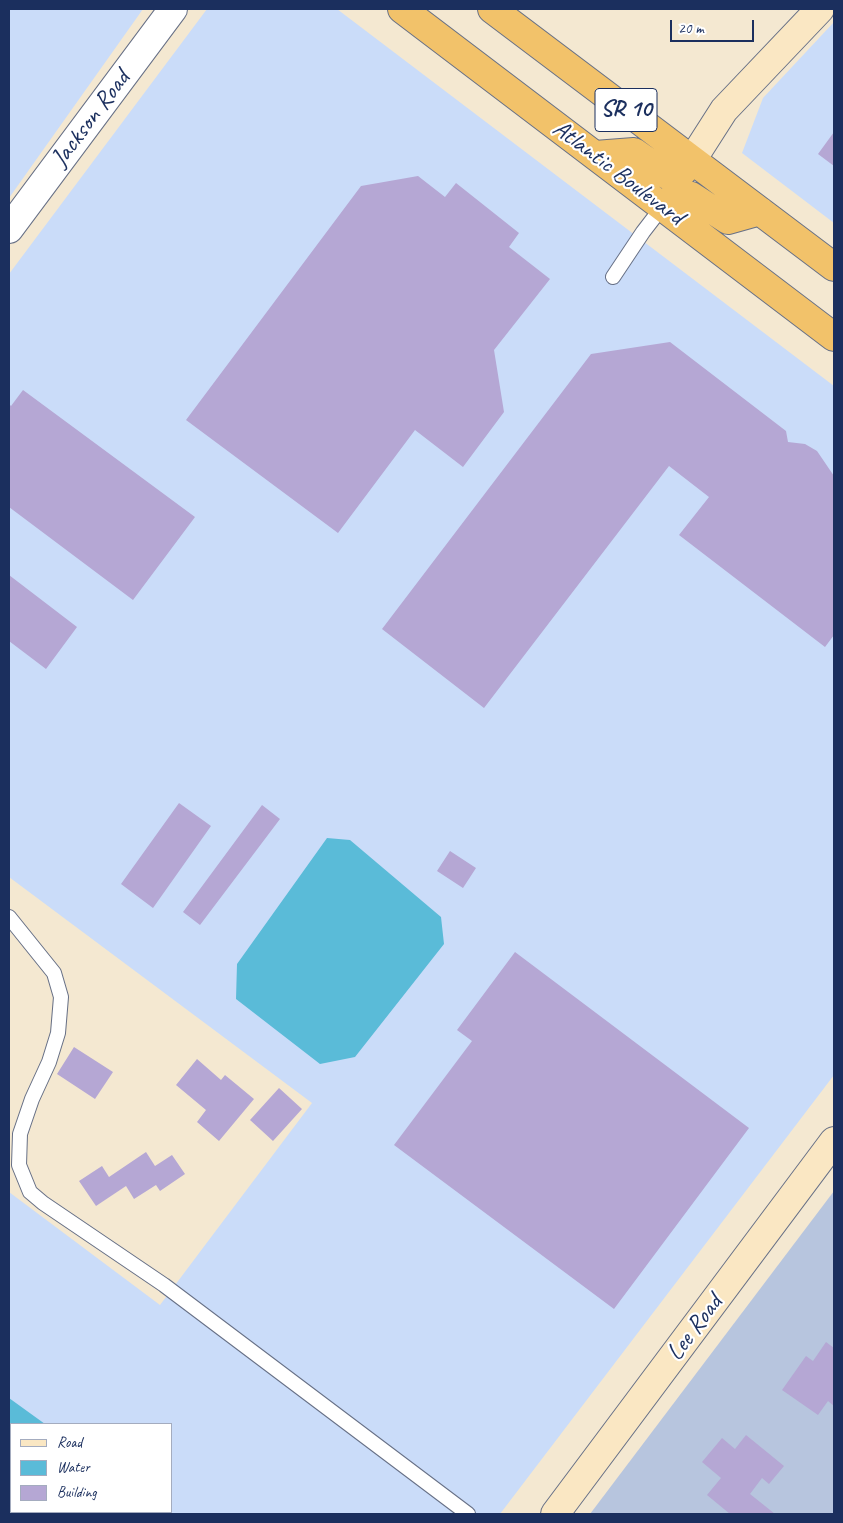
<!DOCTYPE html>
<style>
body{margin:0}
#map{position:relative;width:843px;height:1523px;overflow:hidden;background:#f4e8d1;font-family:Caveat,sans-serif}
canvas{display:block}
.frame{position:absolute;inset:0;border:10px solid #1b2f5e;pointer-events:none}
.legend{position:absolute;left:10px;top:1423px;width:162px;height:90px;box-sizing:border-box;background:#fff;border:1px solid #a4acbf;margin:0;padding:6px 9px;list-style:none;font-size:15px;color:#1b2f5e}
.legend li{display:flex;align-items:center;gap:10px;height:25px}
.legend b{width:25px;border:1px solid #a4acbf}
.scale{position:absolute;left:670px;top:20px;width:84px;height:22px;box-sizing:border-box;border:2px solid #1b2f5e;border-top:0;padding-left:6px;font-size:15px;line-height:18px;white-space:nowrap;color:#1b2f5e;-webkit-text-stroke:4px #fff;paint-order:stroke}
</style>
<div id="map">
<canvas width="843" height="1523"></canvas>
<div class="frame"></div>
<ul class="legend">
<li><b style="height:6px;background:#fae7c3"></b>Road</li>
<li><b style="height:14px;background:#5abbd8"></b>Water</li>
<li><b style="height:14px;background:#b5a7d4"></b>Building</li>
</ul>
<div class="scale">20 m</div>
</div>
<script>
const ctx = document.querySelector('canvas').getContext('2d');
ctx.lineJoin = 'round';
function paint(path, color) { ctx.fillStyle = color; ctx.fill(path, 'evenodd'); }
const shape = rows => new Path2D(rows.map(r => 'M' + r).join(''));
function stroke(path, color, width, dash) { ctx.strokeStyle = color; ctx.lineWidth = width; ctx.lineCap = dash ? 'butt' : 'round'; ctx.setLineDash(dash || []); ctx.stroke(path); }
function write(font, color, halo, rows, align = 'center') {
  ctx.font = font + ' Caveat,sans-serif'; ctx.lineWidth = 4.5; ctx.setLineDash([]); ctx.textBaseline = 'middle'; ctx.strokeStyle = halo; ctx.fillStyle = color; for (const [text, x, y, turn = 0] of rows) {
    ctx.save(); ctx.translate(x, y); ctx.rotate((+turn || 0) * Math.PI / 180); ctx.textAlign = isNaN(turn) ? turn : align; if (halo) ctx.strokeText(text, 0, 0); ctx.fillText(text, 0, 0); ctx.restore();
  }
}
paint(shape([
 [9,9,143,9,9,198],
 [207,9,337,9,834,386,834,1075,500,1514,14,1514,9,1510,9,1192,160,1305,312,1103,9,877,9,274],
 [11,1424,171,1424,171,1512,11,1512],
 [834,22,834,223,742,153,763,98]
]), '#cadcf9');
paint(shape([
 [834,1191,834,1514,590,1514]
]), '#b7c5de');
paint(shape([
 [327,838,350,840,441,917,444,944,355,1057,320,1064,236,999,237,964],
 [9,1398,45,1424,11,1424,11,1474,9,1471],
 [57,1512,165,1512,168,1514,60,1514]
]), '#5abbd8');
paint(shape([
 [834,132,834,166,818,154],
 [418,176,445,197,456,183,519,233,509,247,550,279,494,350,504,412,463,467,415,430,338,533,186,420,361,186],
 [670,342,786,431,788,442,805,444,817,451,834,476,834,635,825,647,679,535,709,497,669,466,484,708,382,629,591,354],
 [23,390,195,517,133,600,9,507,9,404,11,406],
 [9,575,77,627,46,669,9,641],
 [179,803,211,826,153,908,121,884],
 [262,805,280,819,200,925,183,912],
 [450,851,476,868,463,888,437,871],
 [515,952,749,1128,614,1309,394,1145,472,1041,457,1030],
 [74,1047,113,1072,95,1099,57,1074],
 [197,1059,221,1080,225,1075,254,1099,219,1141,197,1122,206,1110,176,1085],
 [279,1088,302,1109,273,1141,250,1120],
 [146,1152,155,1166,172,1155,185,1174,160,1191,156,1185,134,1199,126,1186,96,1206,79,1181,102,1166,109,1177],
 [826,1342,834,1348,834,1406,828,1401,818,1415,782,1390,806,1356,813,1361],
 [746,1435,784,1466,769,1484,762,1478,750,1494,775,1514,730,1514,707,1495,721,1478,702,1462,722,1438,735,1449]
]), '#b5a7d4');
const lane = shape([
 [613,277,643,232,663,206],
 [9,917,54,973,61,997,58,1033,49,1062,32,1099,20,1134,19,1165,30,1192,43,1203,164,1285,468,1514]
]);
const street = shape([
 [9,229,173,9]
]);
const secondary = shape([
 [692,160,724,110,820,9],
 [555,1514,834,1141]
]);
const highway = shape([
 [402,9,834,337],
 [492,9,834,267],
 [595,155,634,152,667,175,678,177,692,160],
 [663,206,678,193,691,196,728,220,760,211]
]);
stroke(lane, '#677086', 16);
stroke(street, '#677086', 30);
stroke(secondary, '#677086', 30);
stroke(highway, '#677086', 30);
stroke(lane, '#fff', 14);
stroke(street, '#fff', 28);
stroke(secondary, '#fae7c3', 28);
stroke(highway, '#f2c26a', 28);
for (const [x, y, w] of [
 [626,110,62]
]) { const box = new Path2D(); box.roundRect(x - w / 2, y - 21.5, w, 43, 4); ctx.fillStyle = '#fff'; ctx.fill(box); stroke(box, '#1b2f5e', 1); }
write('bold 24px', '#1b2f5e', null, [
 ["SR 10",626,110]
]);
write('25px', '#1b2f5e', '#fff', [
 ["Jackson Road",91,119,-53],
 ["Atlantic Boulevard",618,173,37],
 ["Lee Road",695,1328,-53]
]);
</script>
